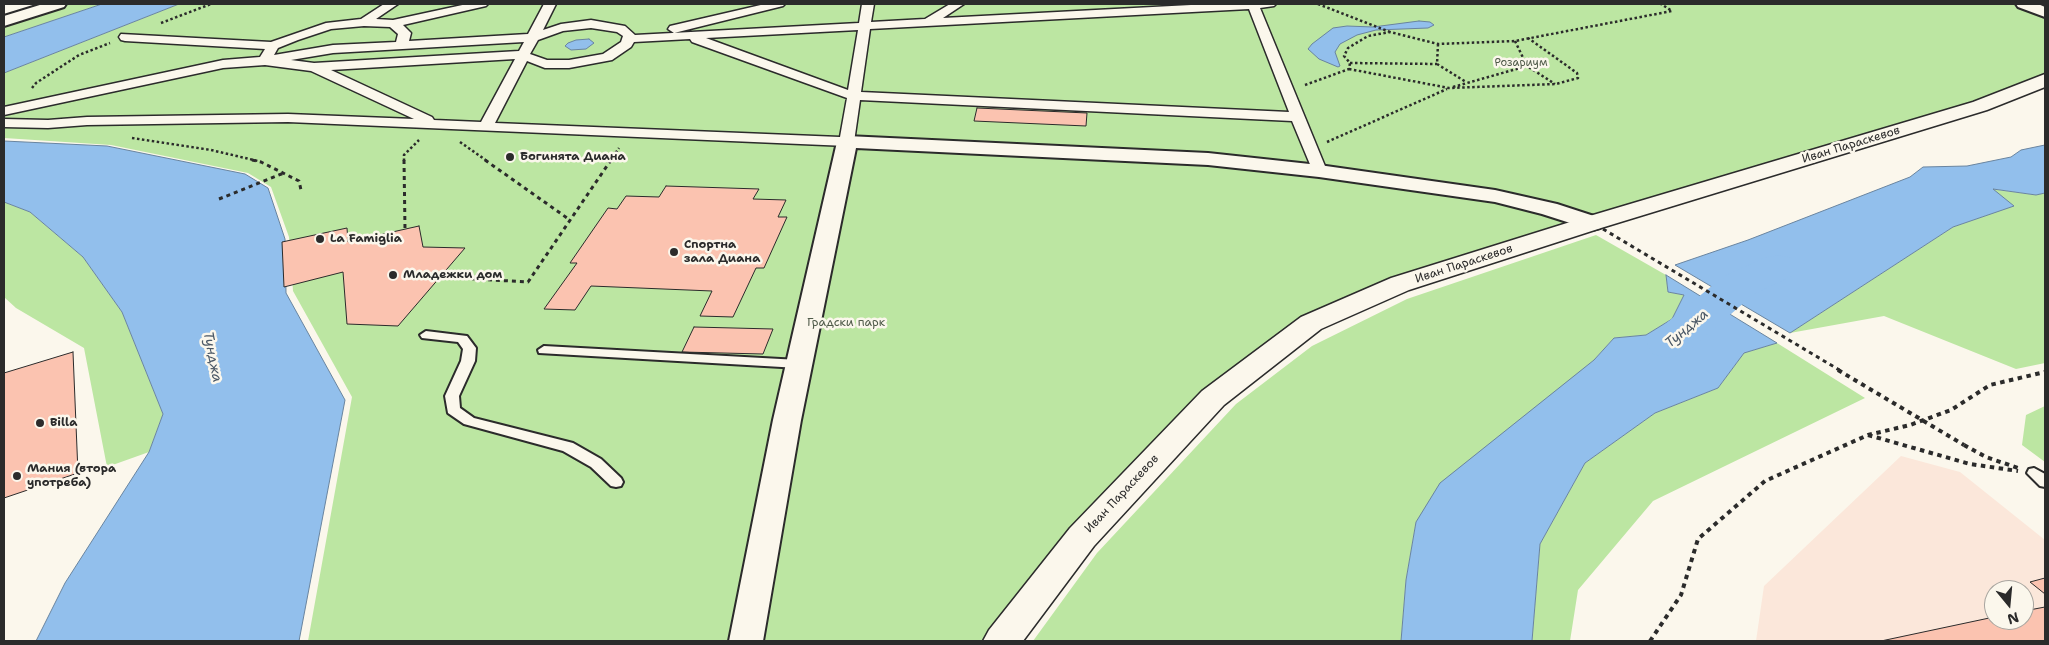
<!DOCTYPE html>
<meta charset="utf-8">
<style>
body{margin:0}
#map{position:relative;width:2049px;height:645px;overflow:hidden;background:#fbf7ec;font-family:"Shantell Sans",sans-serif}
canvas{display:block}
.frame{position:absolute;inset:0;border:5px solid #2b2b2b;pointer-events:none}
.north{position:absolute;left:1984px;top:580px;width:50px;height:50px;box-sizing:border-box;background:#fbf7ec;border:1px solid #a8a59f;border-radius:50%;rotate:163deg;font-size:14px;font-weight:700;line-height:20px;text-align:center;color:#2b2b2b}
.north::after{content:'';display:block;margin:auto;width:18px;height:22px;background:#2b2b2b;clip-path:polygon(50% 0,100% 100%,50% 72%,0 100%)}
</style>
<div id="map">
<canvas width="2049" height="645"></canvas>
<div class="frame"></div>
<div class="north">N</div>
</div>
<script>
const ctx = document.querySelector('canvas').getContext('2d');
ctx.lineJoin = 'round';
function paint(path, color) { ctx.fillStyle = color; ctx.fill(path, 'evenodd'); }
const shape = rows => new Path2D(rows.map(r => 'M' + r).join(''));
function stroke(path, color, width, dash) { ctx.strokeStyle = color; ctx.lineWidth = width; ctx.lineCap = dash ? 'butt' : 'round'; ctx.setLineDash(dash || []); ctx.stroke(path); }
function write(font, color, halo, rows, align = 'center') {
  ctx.font = font + ' "Shantell Sans",sans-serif'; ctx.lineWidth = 5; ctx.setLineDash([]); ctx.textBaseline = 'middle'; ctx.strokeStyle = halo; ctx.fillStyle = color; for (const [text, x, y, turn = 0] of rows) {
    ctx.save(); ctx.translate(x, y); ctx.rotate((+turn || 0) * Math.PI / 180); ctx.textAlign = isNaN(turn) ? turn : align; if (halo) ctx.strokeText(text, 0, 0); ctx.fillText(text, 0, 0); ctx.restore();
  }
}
paint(shape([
 [1901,456,1960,472,2045,540,2045,641,1756,641,1764,586],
 [1994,590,2024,590,2024,620,1994,620]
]), '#fbe7da');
paint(shape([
 [64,4,102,4,4,37,4,23],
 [179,4,2045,4,2045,80,1980,106,1592,223,1311,323,1082,537,1002,641,308,641,352,397,293,291,289,237,271,187,248,173,111,145,4,138,4,73],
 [1992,189,2036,195,2045,193,2045,363,2016,369,1884,316,1790,333,1953,227,2013,206],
 [4,202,30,212,83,257,122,312,163,414,149,452,107,467,84,348,16,308,4,297],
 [1596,235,1666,275,1668,292,1684,295,1672,319,1646,335,1614,338,1594,360,1416,522,1406,580,1401,641,1033,641,1097,553,1236,404,1312,346,1407,299],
 [1777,343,1865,398,1653,501,1578,590,1570,641,1532,641,1540,544,1585,463,1655,413,1718,388,1744,353],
 [2045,406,2045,462,2022,445,2026,415]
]), '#bce6a2');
const water = shape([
 [102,4,179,4,4,73,4,37,102,4],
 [1419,21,1430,22,1434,25,1428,28,1376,30,1357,35,1340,44,1335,52,1340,66,1338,67,1319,59,1308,49,1312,44,1333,28,1347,26,1373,27,1419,21],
 [589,39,594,43,586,49,571,50,565,46,568,43,576,40,589,39],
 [4,141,107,146,245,174,268,188,285,239,286,293,345,400,299,641,36,641,65,583,149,452,163,414,122,312,83,257,30,212,4,202,4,141],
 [2045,145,2045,193,2036,195,1993,189,2014,206,1953,227,1790,333,1675,265,1748,240,1910,177,1923,167,1967,166,2011,157,2021,150,2045,145],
 [1666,275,1777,343,1744,353,1718,388,1655,413,1585,463,1540,544,1532,641,1401,641,1406,580,1416,522,1440,483,1594,360,1614,338,1646,335,1672,319,1684,295,1668,292,1666,275]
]);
paint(water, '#92bfec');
stroke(water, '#69849f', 1);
paint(shape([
 [1778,255,1792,258,1798,267,1792,276,1754,294,1685,354,1669,358,1653,354,1647,344,1653,334,1724,276,1764,258,1778,255]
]), '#92bfec');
const building = shape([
 [977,108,1087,113,1086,126,974,121,977,108],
 [666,186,759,189,753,199,786,200,778,217,787,217,764,268,756,268,733,317,700,316,712,291,591,286,575,310,544,309,577,263,570,263,608,208,617,209,626,196,659,197,666,186],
 [419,226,423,247,465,248,398,326,347,324,343,272,284,287,282,242,347,228,348,242,419,226],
 [694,327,773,329,763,354,682,352,694,327],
 [73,352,78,473,4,498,4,373,73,352],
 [2045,578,2045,594,2030,582,2045,578],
 [2045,607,2045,641,1881,641,1994,617,1994,620,2024,620,2024,611,2045,607]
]);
paint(building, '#fbc3b0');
stroke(building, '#2b2b2b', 1);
const service = shape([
 [426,331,467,336,476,348,475,361,459,396,460,408,474,418,573,443,601,459,621,478,623,482,621,486,616,487,611,486,591,467,563,451,464,424,448,413,445,396,461,361,463,349,458,342,422,338,420,335,426,331],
 [544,346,799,360,806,364,799,368,539,353,538,350,544,346],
 [2034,468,2045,474,2045,487,2040,486,2027,473,2029,469,2034,468]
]);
const pedestrian = shape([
 [384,4,398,4,376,19,393,20,467,4,488,4,486,6,403,25,411,33,409,41,528,34,544,4,556,4,543,30,561,24,591,20,625,26,635,35,859,23,862,4,874,4,871,22,925,19,950,4,964,4,943,18,1210,4,1276,4,1274,6,1260,8,1327,171,1324,174,1319,176,1314,174,1292,121,860,100,854,142,852,145,847,146,288,122,87,125,48,128,4,127,4,119,48,120,87,117,288,114,414,119,311,71,265,65,223,68,4,115,4,107,223,60,260,57,265,49,125,41,121,40,119,37,121,34,271,42,326,23,361,19,384,4],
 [1249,9,1289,112,861,92,870,29,1249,9],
 [364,26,390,27,398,34,396,42,333,45,274,55,278,48,298,40,331,29,364,26],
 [591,28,617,32,623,36,621,42,603,54,569,60,547,60,530,54,538,40,563,31,591,28],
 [858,30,848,90,706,38,858,30],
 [690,39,692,42,847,98,840,137,495,123,527,61,545,68,569,68,612,60,631,47,634,42,690,39],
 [524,42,519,51,314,63,291,60,333,53,524,42],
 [515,59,481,122,434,120,432,117,331,70,515,59],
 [765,4,785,4,783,6,674,33,668,29,670,26,765,4]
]);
const minor = shape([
 [43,4,66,4,64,7,4,26,4,16,43,4],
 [2016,4,2038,4,2045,7,2045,17,2018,7,2016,4],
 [847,136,1208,153,1319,165,1495,190,1557,204,1600,218,1603,223,1600,228,1592,230,1542,214,1495,202,1319,177,1208,165,856,148,801,420,763,641,729,641,773,420,837,142,840,138,847,136]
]);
const tertiary = shape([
 [2045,74,2045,87,1987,110,1601,228,1409,290,1321,329,1224,405,1094,546,1023,641,983,641,989,630,1070,528,1202,391,1301,317,1391,278,1583,218,1973,102,2045,74]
]);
stroke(service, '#2b2b2b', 4);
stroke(pedestrian, '#2b2b2b', 3);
stroke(minor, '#2b2b2b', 4);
stroke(tertiary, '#2b2b2b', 3);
stroke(shape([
 [1318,4,1390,32],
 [161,23,211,4],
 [1515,41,1527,66,1555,84],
 [1438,44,1437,64,1466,82],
 [1350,63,1437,64],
 [1349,69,1449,88,1556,84,1578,78,1577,73,1528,38],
 [1305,85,1349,69,1350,63,1344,56,1348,48,1368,36,1390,32,1438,44,1515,41,1672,11,1661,4],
 [1453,87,1527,66],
 [32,88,36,83,79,55,110,43],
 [132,138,211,150,258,161],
 [460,142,487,161],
 [1327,142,1447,89],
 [404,161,404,155,419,140],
 [610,161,619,148]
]), '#2b2b2b', 2.5, [2.5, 2.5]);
stroke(shape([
 [252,160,261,162,299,181,301,190],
 [404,160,405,229],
 [485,160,570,220],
 [219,199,284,173],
 [440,277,528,282,611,160]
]), '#2b2b2b', 3, [4, 4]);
stroke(shape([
 [1868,435,1970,464,2018,471],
 [1964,445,1986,457,2018,468],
 [1650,641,1681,595,1698,539,1765,481,1868,435,1910,425,1951,410,1990,385,2045,372]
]), '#2b2b2b', 4, [4.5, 4.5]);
paint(service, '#fbf7ec');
paint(pedestrian, '#fbf7ec');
paint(minor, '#fbf7ec');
paint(tertiary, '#fbf7ec');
stroke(shape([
 [1603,229,1841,371]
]), '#2b2b2b', 3, [4, 4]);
stroke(shape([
 [1838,370,1964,445]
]), '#2b2b2b', 4, [4.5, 4.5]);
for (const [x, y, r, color] of [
 [510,157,5,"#2b2b2b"],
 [320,239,5,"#2b2b2b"],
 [674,252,5,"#2b2b2b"],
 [393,275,5,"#2b2b2b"],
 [40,423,5,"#2b2b2b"],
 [17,476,5,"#2b2b2b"]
]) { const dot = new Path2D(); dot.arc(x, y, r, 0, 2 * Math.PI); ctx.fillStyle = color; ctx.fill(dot); stroke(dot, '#fbf7ec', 2); }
write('11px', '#4f5a49', '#fbf7ec', [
 ["Розариум",1521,63]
]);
write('12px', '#2b2b2b', '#fbf7ec', [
 ["Иван Параскевов",1851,145,-17],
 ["Иван Параскевов",1464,264,-18],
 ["Иван Параскевов",1122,494,-47]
]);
write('bold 12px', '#2b2b2b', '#fbf7ec', [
 ["Богинята Диана",520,157],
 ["La Famiglia",330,239],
 ["Спортна",684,245],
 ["зала Диана",684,259],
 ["Младежки дом",403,275],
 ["Billa",50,423],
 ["Мания (втора",27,469],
 ["употреба)",27,483]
], 'left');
write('12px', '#4f5a49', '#fbf7ec', [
 ["Градски парк",846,323]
]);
write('italic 14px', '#4a5765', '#fbf7ec', [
 ["Тунджа",1687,329,-40],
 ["Тунджа",212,357,79]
]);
</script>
